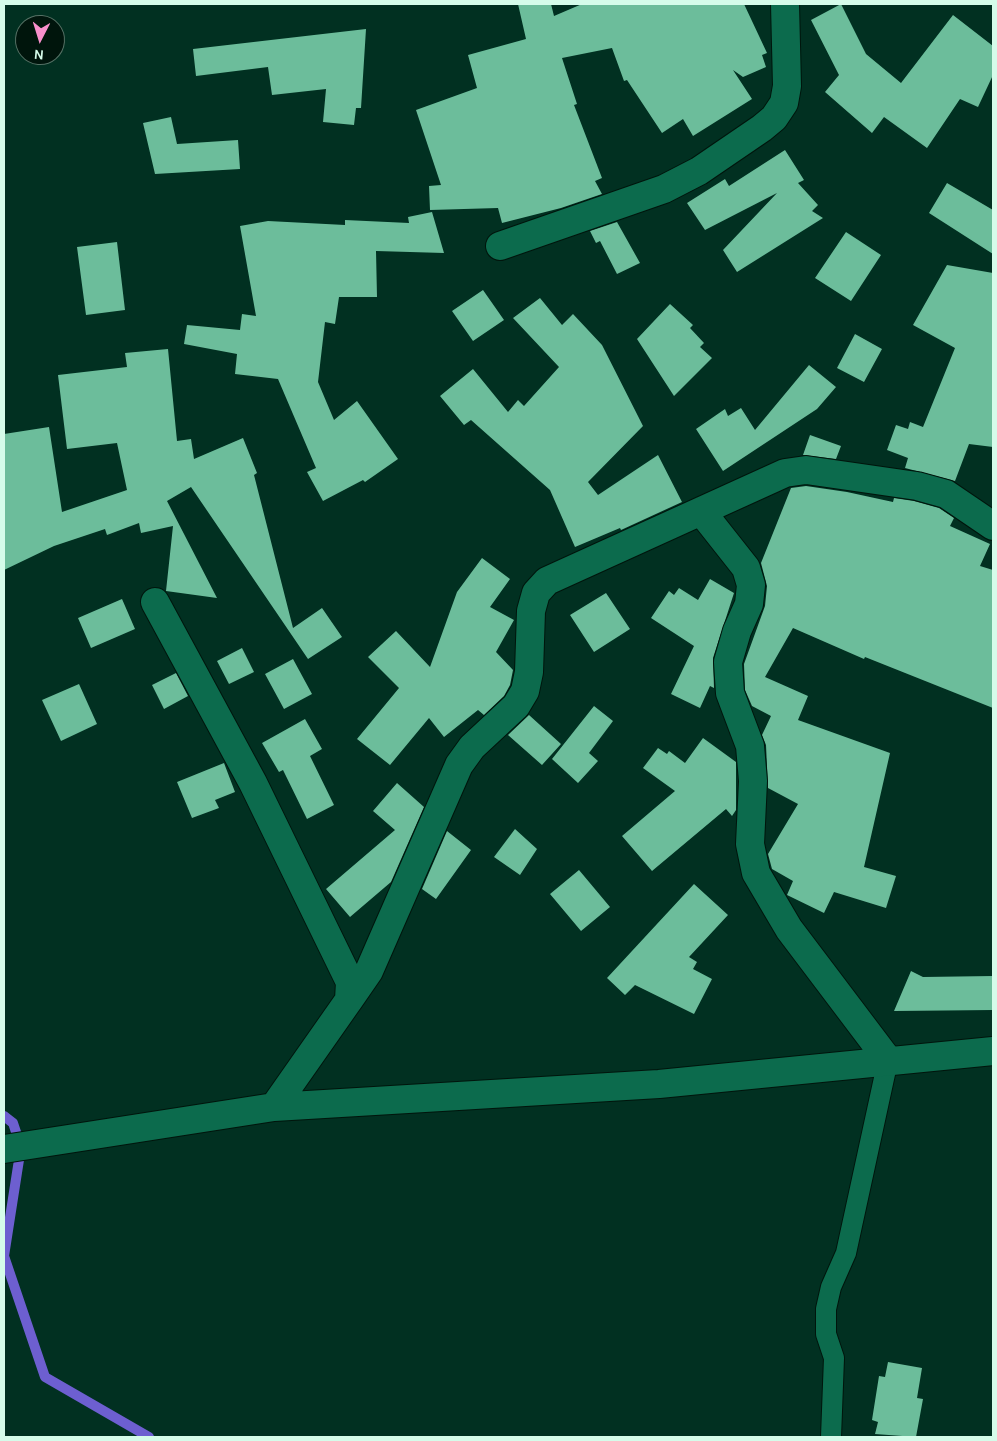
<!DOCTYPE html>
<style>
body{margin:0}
#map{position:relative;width:997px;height:1441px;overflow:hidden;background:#013021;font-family:Karla,sans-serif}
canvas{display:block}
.frame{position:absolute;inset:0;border:5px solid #d5fcea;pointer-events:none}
.north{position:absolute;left:15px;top:15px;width:50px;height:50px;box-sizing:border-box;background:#00150c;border:1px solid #557165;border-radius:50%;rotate:185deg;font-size:14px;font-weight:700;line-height:20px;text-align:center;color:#d5fcea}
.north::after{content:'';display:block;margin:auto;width:18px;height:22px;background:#f890cc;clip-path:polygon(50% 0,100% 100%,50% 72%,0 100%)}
</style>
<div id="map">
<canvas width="997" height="1441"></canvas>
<div class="frame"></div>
<div class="north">N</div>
</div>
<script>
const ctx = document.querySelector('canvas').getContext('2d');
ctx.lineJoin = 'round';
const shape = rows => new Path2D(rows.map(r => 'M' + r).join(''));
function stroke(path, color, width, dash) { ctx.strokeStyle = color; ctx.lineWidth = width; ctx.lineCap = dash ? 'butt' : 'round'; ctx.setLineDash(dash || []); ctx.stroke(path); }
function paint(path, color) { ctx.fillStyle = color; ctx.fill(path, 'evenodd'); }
stroke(shape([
 [4,1116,13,1123,21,1147,4,1256,45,1377,149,1437]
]), '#6d5fd0', 10);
paint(shape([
 [518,4,551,4,554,16,582,4,744,4,767,53,762,55,766,67,743,77,733,70,752,99,693,136,683,119,662,133,627,80,624,81,612,48,562,58,577,104,574,105,602,178,595,181,602,194,561,208,502,223,498,208,430,210,429,186,441,185,416,110,477,88,468,55,526,39],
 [841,4,866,54,901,83,953,15,993,46,993,75,978,107,960,99,927,148,884,117,872,133,825,92,839,75,811,20],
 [366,29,361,108,356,108,354,125,323,122,326,89,272,95,268,67,196,76,193,49],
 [171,117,177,144,238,140,240,169,155,174,143,123],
 [785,150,804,180,798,183,818,205,812,211,823,218,737,272,723,250,777,193,705,230,687,203,725,179,729,186],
 [947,183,993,210,993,254,929,213],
 [432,212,444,253,376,251,377,297,339,297,335,324,325,322,318,382,334,420,357,401,398,459,365,482,363,480,323,501,307,472,316,468,278,379,235,374,237,354,184,344,187,325,240,330,242,314,256,316,240,226,268,221,345,225,345,220,409,223,408,217],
 [617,222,640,263,617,274,600,241,596,243,590,231],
 [846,232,881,255,851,301,815,278],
 [117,242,125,310,86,315,77,247],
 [947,265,993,273,993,447,969,444,955,481,905,468,908,458,887,450,896,425,908,429,910,422,923,427,955,348,913,325],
 [483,290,504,320,473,341,452,311],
 [540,298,562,325,573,314,602,345,643,426,588,482,598,495,658,455,682,502,621,530,620,528,575,547,550,490,471,420,464,425,440,396,473,369,508,412,518,400,524,406,559,367,513,318],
 [670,304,693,325,690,328,704,343,700,347,712,358,674,396,637,339],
 [855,334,882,349,864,382,837,368],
 [168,349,177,441,191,439,194,459,243,438,257,473,254,475,293,628,322,608,342,637,308,659,191,487,167,501,217,598,166,591,173,526,141,533,139,523,107,535,105,529,54,546,4,570,4,434,49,427,62,512,127,490,117,443,67,449,58,375,127,367,125,353],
 [809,365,836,387,817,409,723,471,696,429,725,409,728,416,741,408,755,430],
 [810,435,841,446,836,459,803,455],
 [806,486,847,492,893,502,894,498,914,501,939,508,954,518,950,526,990,544,980,566,993,570,993,708,865,657,864,659,793,628,765,677,808,696,798,720,890,753,864,867,896,876,886,908,834,892,824,913,787,895,793,881,772,869,768,854,798,804,768,788,766,745,762,735,771,716,752,706,745,690,744,664,765,606,767,586,761,563,791,488],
 [482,558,510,579,490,607,514,620,496,652,513,670,510,685,504,696,484,715,478,710,444,737,429,718,390,765,357,739,399,688,368,657,396,631,430,667,457,592],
 [710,579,734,593,713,658,714,688,710,686,700,708,671,694,694,646,651,618,669,591,674,595,679,588,698,600],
 [606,593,630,629,594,652,570,615],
 [122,599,135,629,91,648,78,618],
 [242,648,254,672,229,684,217,661],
 [293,659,312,694,284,709,265,674],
 [176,673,188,696,164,709,152,685],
 [79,684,97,724,61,741,42,700],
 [594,706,613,721,589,753,598,761,578,783,552,759],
 [529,715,561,744,542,765,508,735],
 [305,719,322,749,310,756,334,805,307,819,283,770,279,772,262,743],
 [703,738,736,762,736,810,732,816,726,809,652,871,622,836,675,791,643,768,658,748,667,754,669,751,685,763],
 [224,763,235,792,215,800,219,808,192,818,177,782],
 [397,783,424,807,391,882,350,917,326,889,395,830,373,811],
 [515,829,537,849,520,875,494,857],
 [447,831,471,850,436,899,422,889],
 [579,870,610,907,581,931,550,894],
 [694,884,728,915,689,957,697,962,693,969,712,979,694,1014,635,985,625,995,607,978],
 [911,971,923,977,993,976,993,1010,894,1011],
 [888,1362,922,1368,917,1398,923,1399,916,1437,875,1434,878,1422,872,1420,879,1376,885,1377]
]), '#6cbd9b');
const lane = shape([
 [831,1437,834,1358,826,1334,826,1309,831,1287,846,1253,888,1060]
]);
const street = shape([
 [500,246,664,189,699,171,762,128,774,118,784,103,787,86,785,4],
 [701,511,746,568,751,585,749,604,737,631,728,662,730,693,750,746,753,781,750,844,756,873,789,929,888,1060],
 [155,602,253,783,350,982,349,1000,274,1107],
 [349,1000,369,971,459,765,472,747,516,706,525,691,529,672,531,611,536,593,547,581,785,473,806,470,917,486,946,494,993,526],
 [4,1149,274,1107,659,1084,993,1051]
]);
stroke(lane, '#00150c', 22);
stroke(street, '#00150c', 30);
stroke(lane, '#0c6b4d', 20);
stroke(street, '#0c6b4d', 28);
</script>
